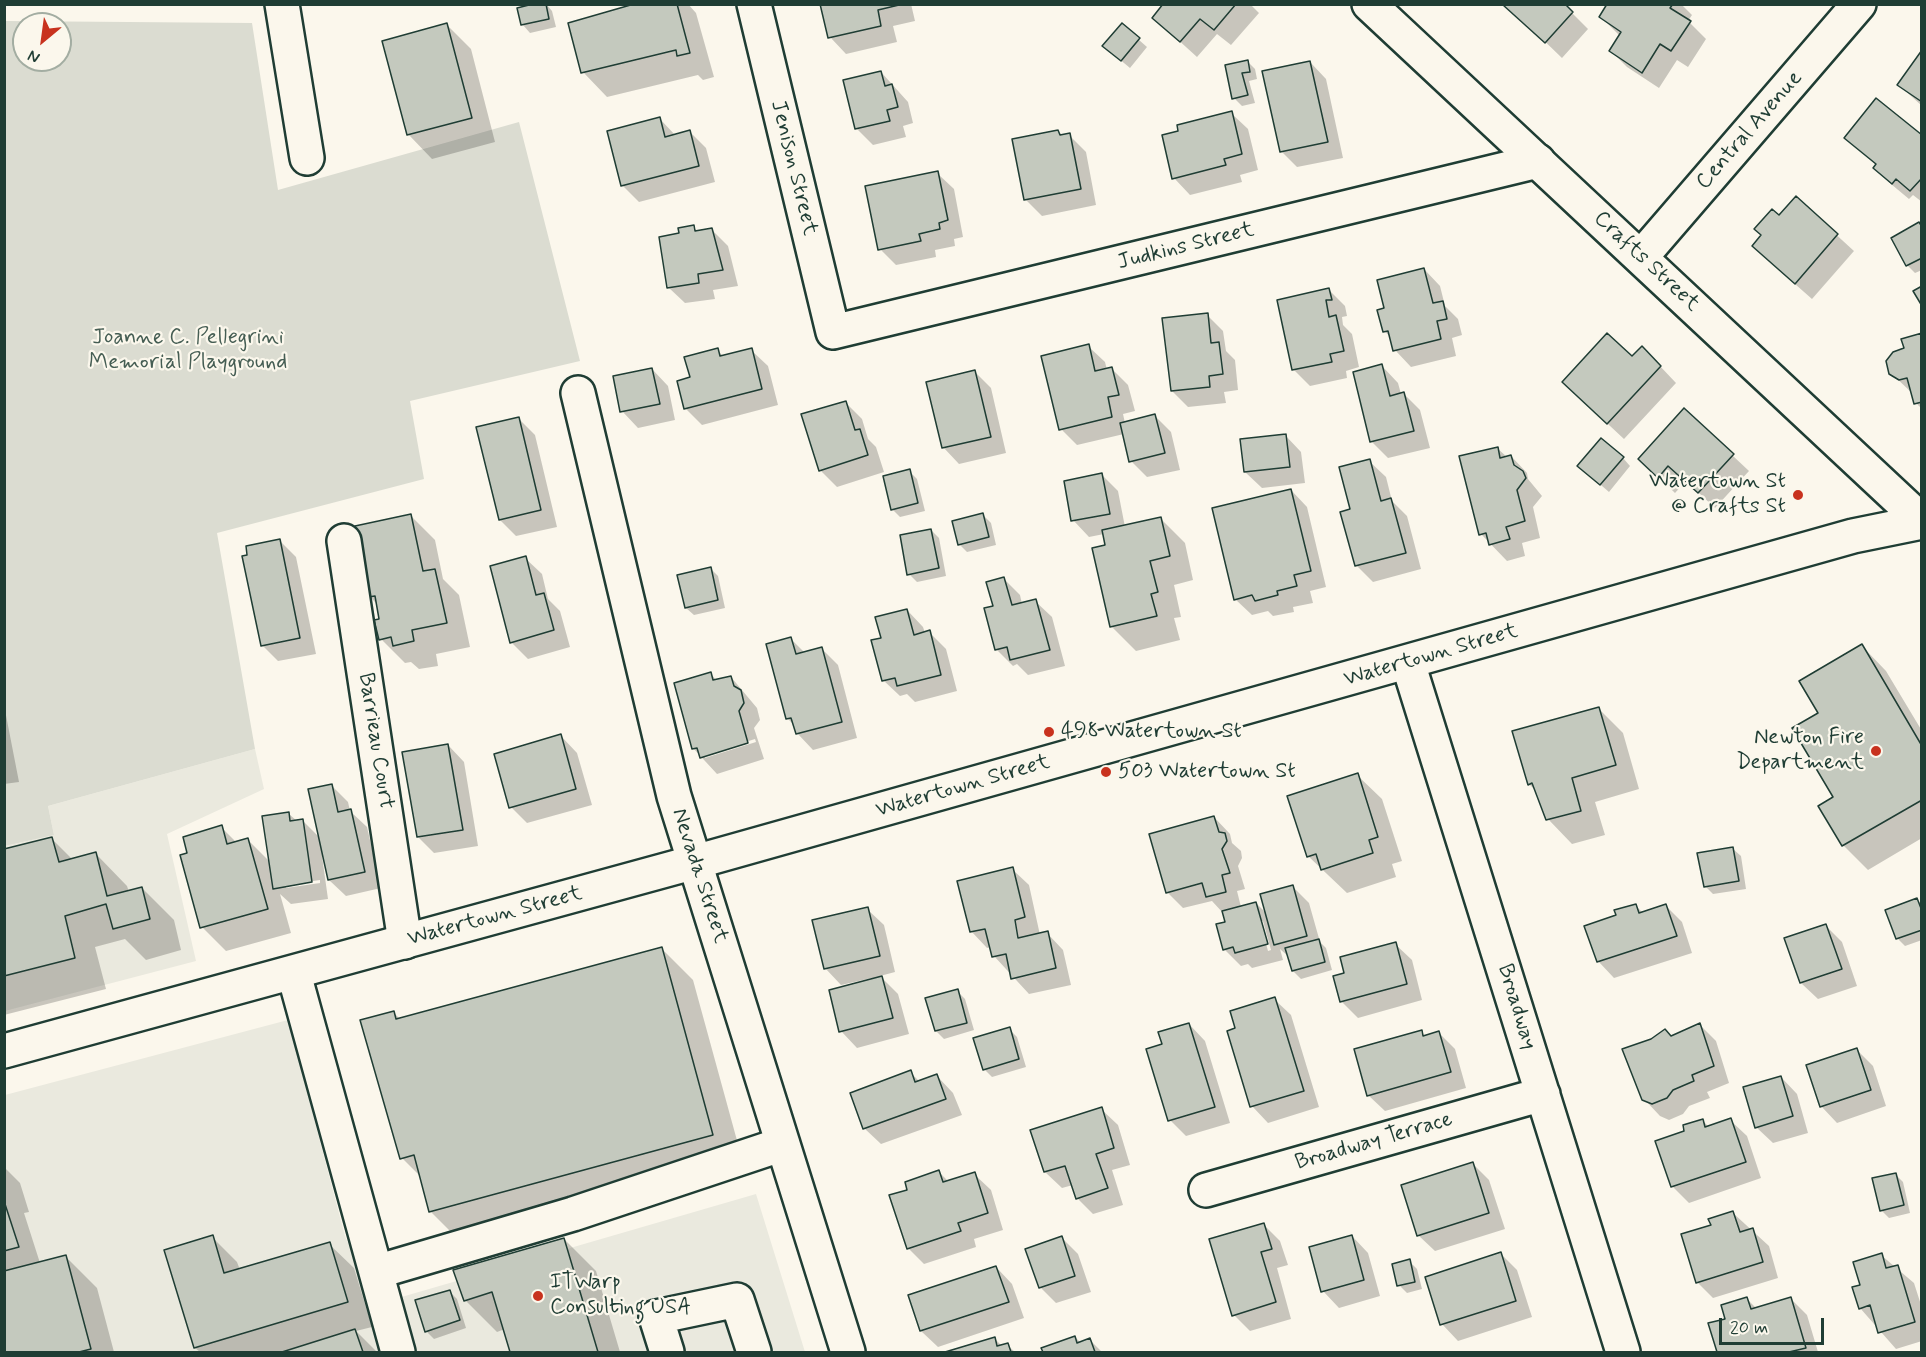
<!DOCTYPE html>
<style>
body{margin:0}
#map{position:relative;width:1926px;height:1357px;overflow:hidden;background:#fbf7ec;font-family:Mynerve,sans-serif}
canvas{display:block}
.frame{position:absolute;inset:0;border:6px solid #1f3d34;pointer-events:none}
.north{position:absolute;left:12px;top:12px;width:60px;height:60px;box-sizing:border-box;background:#fbf7ec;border:2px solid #a3ada2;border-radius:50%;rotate:209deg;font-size:16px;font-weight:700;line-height:24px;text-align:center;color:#1f3d34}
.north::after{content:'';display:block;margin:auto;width:21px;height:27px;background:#c8321e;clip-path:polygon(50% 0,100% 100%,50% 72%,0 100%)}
.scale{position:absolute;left:1719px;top:1318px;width:105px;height:27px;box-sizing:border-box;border:3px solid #1f3d34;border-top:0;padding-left:8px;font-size:18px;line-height:21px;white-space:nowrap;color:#1f3d34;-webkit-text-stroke:4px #fbf7ec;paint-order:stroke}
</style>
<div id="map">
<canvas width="1926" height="1357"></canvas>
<div class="frame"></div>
<div class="north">N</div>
<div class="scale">20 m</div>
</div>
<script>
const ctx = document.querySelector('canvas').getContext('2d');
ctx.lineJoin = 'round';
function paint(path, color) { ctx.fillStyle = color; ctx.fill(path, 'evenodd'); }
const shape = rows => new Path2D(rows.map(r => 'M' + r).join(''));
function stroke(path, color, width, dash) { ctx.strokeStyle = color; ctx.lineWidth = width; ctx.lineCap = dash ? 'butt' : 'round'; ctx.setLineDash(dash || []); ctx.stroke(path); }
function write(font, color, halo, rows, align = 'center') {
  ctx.font = font + ' Mynerve,sans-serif'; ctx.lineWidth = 4.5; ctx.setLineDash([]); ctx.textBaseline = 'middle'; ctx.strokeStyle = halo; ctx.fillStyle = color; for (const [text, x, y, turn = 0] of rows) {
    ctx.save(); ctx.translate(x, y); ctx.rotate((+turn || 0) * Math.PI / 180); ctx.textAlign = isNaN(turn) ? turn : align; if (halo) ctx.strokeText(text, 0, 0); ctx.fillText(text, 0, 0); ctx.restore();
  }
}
paint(shape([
 [255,749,264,789,167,834,196,961,5,1011,5,846,54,835,48,806],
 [288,1020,345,1236,374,1305,756,1194,805,1352,5,1352,5,1095]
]), '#eae9de');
paint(shape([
 [5,21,252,23,278,190,519,122,580,361,410,401,424,479,217,533,255,749,48,806,54,835,5,846],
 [24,24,60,24,60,60,24,60]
]), '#dbdcd1');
paint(shape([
 [546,4,552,11,556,27,530,33,523,25,519,10],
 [640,4,688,4,696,13,714,77,703,80,698,75,607,97,583,72],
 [822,4,911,4,915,21,893,26,897,42,846,54,830,37],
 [1165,4,1250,4,1259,13,1231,45,1217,34,1197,57,1154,18],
 [1506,4,1563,4,1588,29,1562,58],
 [1609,4,1681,4,1692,15,1688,21,1706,39,1688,67,1677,60,1659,88,1627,67,1611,51,1620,36,1601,17],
 [447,25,471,49,495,142,432,159,408,134],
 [1122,25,1147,47,1130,68,1112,53],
 [1922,52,1922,106,1899,85],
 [1247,61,1255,69,1257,79,1249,81,1255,103,1242,106,1234,98,1226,66],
 [1310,62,1326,79,1343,158,1297,167,1281,151],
 [881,72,908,102,913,123,903,126,906,137,873,145,856,128],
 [1231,113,1248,129,1258,170,1240,175,1242,182,1190,195,1174,178],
 [660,119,676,136,690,132,706,148,715,182,639,202,623,186],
 [1058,131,1063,136,1069,135,1086,152,1096,205,1042,216,1025,199],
 [1922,137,1922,202,1913,195,1909,199,1891,184,1875,168,1876,165,1846,138],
 [937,173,954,189,963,237,954,239,955,246,935,250,936,257,896,265,880,249],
 [1796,198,1854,251,1812,299,1770,262,1762,236],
 [693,227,699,232,712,230,728,246,738,286,713,290,715,299,685,303,668,287,681,235],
 [1922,227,1922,270,1915,273,1907,265,1893,238],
 [1424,269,1440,286,1445,306,1458,319,1462,335,1452,338,1456,356,1411,367,1395,350,1392,338,1384,331,1386,309],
 [1329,290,1345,306,1347,316,1342,317,1343,325,1352,334,1359,367,1346,371,1347,378,1310,386,1294,370],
 [1207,315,1223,331,1226,351,1235,360,1238,390,1224,392,1226,403,1188,407,1172,391],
 [1922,335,1922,409,1916,403,1913,394,1891,373,1906,349],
 [1088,346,1105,362,1107,370,1112,369,1128,385,1135,411,1123,414,1125,423,1155,416,1171,432,1180,470,1147,477,1131,461,1124,434,1077,445,1061,429],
 [717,350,724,357,751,350,768,366,778,405,702,425,685,408,691,378],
 [1632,358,1659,365,1676,383,1624,439,1580,398],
 [1382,366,1398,383,1401,394,1404,394,1420,410,1430,448,1388,458,1372,442,1355,373],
 [652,369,668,386,675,420,638,428,622,411],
 [975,372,991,388,1006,453,959,464,943,447],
 [845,402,862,419,868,439,876,447,884,472,837,487,820,470],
 [518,418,535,435,557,527,516,536,500,520],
 [1285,435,1301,452,1305,483,1262,488,1245,472],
 [1497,448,1507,457,1511,456,1527,473,1528,479,1542,496,1533,507,1540,538,1522,543,1525,556,1507,561,1481,534],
 [1732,455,1749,471,1715,508,1686,481,1675,493,1640,459],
 [1623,458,1630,466,1609,492,1587,473],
 [1369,461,1386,477,1392,501,1407,516,1421,569,1373,582,1356,565,1352,510],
 [909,471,917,479,925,511,900,517,892,509],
 [1102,475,1118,491,1125,527,1161,519,1185,543,1193,580,1174,585,1181,617,1174,618,1180,640,1136,651,1111,626,1104,534,1089,537,1073,520],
 [1291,490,1307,507,1326,587,1310,591,1313,603,1293,607,1294,612,1273,616,1268,611,1252,615,1235,599],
 [983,515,991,523,996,545,967,552,959,544],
 [411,516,435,540,443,579,459,595,470,647,436,654,438,666,419,669,411,662,405,663,381,639,378,605,370,597],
 [931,530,939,538,946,576,917,582,909,574],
 [280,541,296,557,316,654,278,661,262,645],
 [525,558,542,574,548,599,560,611,570,647,528,659,511,642],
 [710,568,718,576,725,608,694,615,686,608],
 [1004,579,1020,595,1022,604,1035,601,1052,617,1065,666,1028,675,1017,664,1013,666,996,649,994,607],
 [907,610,923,627,925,633,929,632,946,649,957,691,915,702,907,694,900,696,883,680,883,639],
 [791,639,805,653,822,649,838,665,857,738,813,750,797,733,795,726,787,718],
 [1862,646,1886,671,1922,731,1922,838,1868,870,1844,846,1820,806,1835,797,1820,713],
 [711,674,717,681,731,677,757,708,760,720,754,728,764,759,717,774,693,748],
 [755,739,756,742,705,758,705,755],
 [4,705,19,782,4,784],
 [1599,709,1623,733,1639,789,1595,802,1605,835,1572,844,1548,819,1537,792,1529,784],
 [561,736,577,753,592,805,527,823,511,807],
 [448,745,464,762,478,846,434,853,418,837],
 [1357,775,1382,799,1402,861,1392,864,1396,877,1347,893,1308,856],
 [332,786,348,802,350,811,367,827,381,888,346,896,329,880,324,855,322,856,328,899,291,904,280,894,291,933,226,951,202,927,189,854,221,827,237,843,248,840,270,862,289,814,297,821,302,820,320,838],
 [320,880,320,883,286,888,286,885],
 [1214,817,1230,834,1232,843,1241,851,1242,858,1238,866,1245,889,1237,891,1241,907,1256,903,1267,914,1292,886,1309,903,1320,942,1326,948,1332,970,1301,979,1293,971,1290,958,1280,949,1283,960,1252,968,1248,964,1241,966,1224,949,1227,923,1223,913,1212,901,1183,908,1167,892],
 [1260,921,1263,921,1271,950,1268,951],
 [52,839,73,860,96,854,127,886,129,892,142,888,174,920,181,950,146,960,125,939,95,947,106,989,4,1015,4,851],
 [1733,849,1741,856,1746,889,1713,894,1705,886],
 [1012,869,1029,885,1040,935,1047,933,1063,950,1071,985,1029,994,994,956,991,947,987,948,971,931],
 [1917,900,1922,904,1922,940,1905,946,1897,938],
 [1635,905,1643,913,1666,906,1682,922,1692,953,1614,978,1598,961,1618,916],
 [867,909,884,925,895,972,880,976,898,994,909,1034,857,1048,841,1031,872,978,841,985,825,968],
 [1826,926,1842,942,1857,986,1818,999,1801,983],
 [1395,944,1412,960,1422,1000,1358,1018,1341,1001,1346,974],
 [661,948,693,980,744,1166,462,1243,430,1211,421,1177,402,1158,393,1012,400,1019],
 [957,991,965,999,974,1030,944,1039,936,1031],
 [1274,999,1291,1015,1319,1107,1268,1123,1252,1106],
 [1189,1024,1205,1041,1230,1123,1186,1136,1170,1120,1164,1045],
 [1700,1025,1716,1041,1729,1083,1707,1092,1710,1098,1689,1106,1683,1114,1669,1120,1660,1116,1644,1099,1671,1037],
 [1009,1029,1017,1037,1026,1067,992,1077,984,1069],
 [1422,1032,1426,1037,1439,1033,1455,1049,1466,1088,1385,1111,1368,1095],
 [1857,1050,1873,1066,1886,1106,1837,1123,1821,1106],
 [910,1072,920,1082,937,1076,953,1093,962,1115,881,1144,864,1128],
 [1781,1077,1797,1094,1808,1133,1773,1143,1756,1127],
 [1101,1109,1118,1125,1130,1165,1112,1170,1123,1205,1093,1214,1077,1198,1073,1185,1062,1188,1045,1172,1032,1131],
 [1730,1120,1747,1136,1761,1178,1689,1203,1672,1186,1686,1132,1703,1121,1709,1127],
 [1473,1164,1489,1180,1505,1229,1435,1251,1418,1235],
 [4,1167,20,1183,29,1212,24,1213,40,1263,65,1256,97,1288,114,1352,4,1352],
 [939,1172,949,1182,974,1174,991,1190,1003,1230,974,1239,976,1247,924,1264,908,1248,909,1191],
 [1895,1174,1903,1182,1910,1213,1889,1218,1881,1210],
 [1733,1213,1769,1246,1778,1278,1713,1298,1697,1282,1713,1226],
 [1264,1225,1280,1241,1288,1265,1277,1268,1291,1319,1250,1331,1234,1315],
 [1352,1236,1368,1253,1380,1296,1339,1308,1323,1291],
 [212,1237,237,1262,240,1270,329,1244,354,1268,372,1327,356,1331,377,1352,200,1352,195,1348,166,1251],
 [1062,1238,1078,1254,1091,1292,1056,1303,1040,1287],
 [564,1239,596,1271,620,1352,511,1352,505,1329,497,1332,465,1300],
 [1501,1254,1517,1270,1532,1317,1458,1341,1442,1324],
 [1881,1255,1914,1283,1922,1308,1922,1341,1896,1349,1860,1308,1862,1285],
 [1409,1261,1417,1269,1422,1289,1407,1293,1399,1285],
 [996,1267,1012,1284,1024,1318,938,1347,921,1331],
 [449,1291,457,1299,466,1328,434,1339,426,1331],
 [1747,1299,1757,1309,1791,1299,1807,1315,1818,1352,1718,1352,1710,1324,1726,1320],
 [1075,1337,1081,1343,1090,1340,1102,1352,1044,1352,1043,1349],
 [995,1339,1002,1346,1007,1345,1015,1352,950,1352]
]), '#0003');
const building = shape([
 [533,4,546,4,549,19,521,25,517,8,533,4],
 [634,4,677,4,690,53,677,56,676,50,581,73,568,23,634,4],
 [820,4,899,4,899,5,878,10,881,26,828,38,820,4],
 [1163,4,1236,4,1214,30,1200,19,1180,42,1152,18,1163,4],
 [1565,4,1573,12,1545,43,1503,5,1565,4],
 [1607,4,1673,4,1670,8,1691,21,1671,51,1660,44,1642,73,1609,51,1621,32,1599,17,1607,4],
 [447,23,472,118,407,135,382,41,447,23],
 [1122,23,1140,38,1121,61,1102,46,1122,23],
 [1922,50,1922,102,1897,85,1922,50],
 [1248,60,1250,72,1242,73,1248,95,1232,99,1225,65,1248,60],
 [1310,61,1328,142,1280,152,1262,71,1310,61],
 [881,71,885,86,892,84,898,107,887,110,890,121,855,129,843,80,881,71],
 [1876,98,1922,135,1922,178,1910,191,1896,179,1892,184,1873,168,1876,164,1844,138,1876,98],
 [1232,111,1242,154,1224,159,1226,165,1172,179,1162,135,1178,131,1177,125,1232,111],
 [660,117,665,137,690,130,699,166,621,186,607,131,660,117],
 [1058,130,1060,135,1070,133,1081,189,1024,200,1012,139,1058,130],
 [938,171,948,220,939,223,940,229,919,234,921,241,878,250,865,186,938,171],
 [1796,196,1838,234,1795,284,1752,246,1761,235,1754,229,1772,209,1779,215,1796,196],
 [1919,222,1922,227,1922,258,1906,266,1891,238,1919,222],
 [694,225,695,231,712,228,723,270,698,274,699,283,667,288,659,237,679,233,678,228,694,225],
 [1424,268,1433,303,1443,301,1447,319,1437,321,1441,339,1393,351,1388,331,1383,332,1377,310,1384,308,1377,280,1424,268],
 [1922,286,1922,306,1913,291,1922,286],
 [1329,288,1332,300,1326,300,1329,317,1336,315,1344,351,1330,354,1332,362,1292,370,1277,300,1329,288],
 [1208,313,1211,343,1219,342,1223,374,1209,376,1210,387,1171,391,1162,318,1208,313],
 [1607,333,1632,356,1642,346,1661,366,1607,424,1562,382,1607,333],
 [1922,333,1922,402,1914,404,1907,378,1899,380,1889,374,1886,361,1893,352,1904,348,1901,339,1922,333],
 [1089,344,1095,371,1112,367,1119,395,1108,397,1112,417,1059,430,1041,356,1089,344],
 [718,348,720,356,752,348,762,389,684,409,677,381,690,377,684,357,718,348],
 [1382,364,1390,396,1404,392,1414,431,1370,442,1353,372,1382,364],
 [652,368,660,404,620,412,613,376,652,368],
 [975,370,991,437,942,448,926,382,975,370],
 [846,401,855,430,860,429,868,455,819,471,801,414,846,401],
 [1684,408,1734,454,1698,493,1668,466,1658,478,1638,459,1684,408],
 [1155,414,1165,453,1129,462,1120,423,1155,414],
 [519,417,541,510,499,520,476,427,519,417],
 [1286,434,1290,467,1244,472,1240,439,1286,434],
 [1601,438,1624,457,1600,485,1577,466,1601,438],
 [1498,447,1500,458,1511,455,1514,465,1523,471,1526,478,1517,490,1525,521,1506,527,1510,539,1489,545,1486,533,1479,535,1459,456,1498,447],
 [1370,459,1381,501,1391,498,1406,553,1355,566,1340,512,1350,509,1339,467,1370,459],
 [910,469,918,503,891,510,883,476,910,469],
 [1102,473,1110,514,1071,521,1064,481,1102,473],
 [1291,489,1311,571,1294,575,1297,586,1277,591,1278,595,1255,601,1252,595,1234,600,1212,508,1291,489],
 [983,513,989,537,958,545,952,521,983,513],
 [411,514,423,571,435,569,447,623,412,630,414,641,393,646,391,637,379,640,374,620,379,619,375,596,368,597,355,526,411,514],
 [1161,517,1170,556,1150,561,1158,592,1151,594,1157,616,1110,627,1092,548,1105,545,1102,530,1161,517],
 [931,529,939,568,907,575,900,535,931,529],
 [280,539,300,638,261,646,242,556,247,555,246,546,280,539],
 [526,556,536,595,544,593,554,630,510,643,490,566,526,556],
 [711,567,718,600,685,608,677,575,711,567],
 [1004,577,1012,605,1036,599,1050,650,1010,660,1007,647,995,650,984,608,993,606,986,582,1004,577],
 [907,609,914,635,930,630,941,675,897,686,895,678,882,681,871,640,881,638,875,617,907,609],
 [791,637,796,654,822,647,842,722,796,734,791,718,786,719,766,644,791,637],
 [1862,644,1922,746,1922,800,1842,846,1818,806,1833,797,1792,728,1818,713,1799,681,1862,644],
 [711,672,713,680,731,676,734,686,741,690,744,703,739,711,748,743,700,758,697,748,692,749,674,683,711,672],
 [1599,707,1616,765,1572,778,1581,811,1546,820,1532,783,1528,785,1512,731,1599,707],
 [561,734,576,789,509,808,494,754,561,734],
 [448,744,463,830,417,837,402,752,448,744],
 [1358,773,1378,837,1369,840,1373,853,1321,870,1316,854,1307,857,1287,796,1358,773],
 [332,784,338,812,351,809,365,872,328,880,308,789,332,784],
 [289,812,290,821,303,819,312,882,273,889,262,816,289,812],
 [1214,816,1219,832,1225,833,1227,841,1222,849,1230,873,1222,875,1226,892,1206,897,1202,883,1166,893,1149,834,1214,816],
 [222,825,227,844,248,838,268,909,200,928,180,855,187,853,183,837,222,825],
 [52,837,59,862,96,852,107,896,142,887,150,919,113,929,106,904,65,916,75,958,4,976,4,849,52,837],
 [1733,847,1739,881,1704,887,1697,853,1733,847],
 [1013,867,1025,917,1015,920,1018,938,1048,931,1056,968,1011,979,1006,954,992,957,985,929,970,932,957,881,1013,867],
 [1293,885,1307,936,1274,945,1260,894,1293,885],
 [1917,898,1922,911,1922,930,1896,939,1885,910,1917,898],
 [1256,902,1268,944,1235,953,1233,947,1223,950,1216,924,1225,922,1222,911,1256,902],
 [1636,904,1639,913,1666,904,1677,936,1597,962,1584,926,1616,915,1614,910,1636,904],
 [868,907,880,956,824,969,812,920,868,907],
 [1826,924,1842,969,1800,983,1784,938,1826,924],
 [1319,939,1325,962,1292,971,1285,948,1319,939],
 [1396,942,1407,984,1340,1002,1333,976,1344,973,1340,957,1396,942],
 [662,947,713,1135,429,1212,414,1155,400,1159,360,1020,394,1011,396,1019,662,947],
 [882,976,893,1018,839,1032,829,990,882,976],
 [958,989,967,1023,935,1031,925,998,958,989],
 [1275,997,1304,1091,1250,1107,1227,1031,1235,1028,1230,1011,1275,997],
 [1189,1023,1215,1107,1168,1121,1146,1049,1162,1044,1158,1032,1189,1023],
 [1700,1023,1714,1066,1692,1075,1694,1081,1673,1090,1667,1098,1652,1104,1642,1100,1622,1049,1651,1039,1665,1029,1671,1036,1700,1023],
 [1010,1027,1019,1059,983,1070,973,1038,1010,1027],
 [1422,1030,1423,1036,1439,1031,1451,1072,1367,1096,1354,1049,1422,1030],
 [1857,1048,1871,1090,1820,1107,1806,1065,1857,1048],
 [911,1070,915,1082,937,1074,946,1099,863,1129,850,1093,911,1070],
 [1781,1076,1793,1116,1755,1128,1743,1087,1781,1076],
 [1102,1107,1114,1148,1096,1154,1108,1188,1076,1199,1065,1166,1044,1172,1030,1130,1102,1107],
 [1731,1118,1746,1162,1671,1187,1655,1141,1684,1131,1683,1125,1703,1119,1705,1127,1731,1118],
 [1473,1162,1489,1213,1417,1236,1401,1185,1473,1162],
 [939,1170,943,1182,975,1172,988,1213,958,1223,961,1231,907,1249,889,1195,907,1190,905,1182,939,1170],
 [1896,1173,1904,1205,1880,1211,1872,1178,1896,1173],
 [4,1201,19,1247,4,1251,4,1201],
 [1733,1211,1740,1232,1753,1228,1763,1262,1696,1283,1681,1234,1711,1225,1708,1219,1733,1211],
 [1264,1223,1272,1249,1261,1252,1276,1302,1232,1316,1209,1239,1264,1223],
 [213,1235,224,1273,330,1242,348,1302,194,1348,164,1250,213,1235],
 [1352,1235,1364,1280,1321,1292,1309,1247,1352,1235],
 [1062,1236,1075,1276,1039,1288,1025,1249,1062,1236],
 [564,1238,598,1352,510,1352,492,1292,464,1301,453,1270,564,1238],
 [1501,1252,1516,1301,1440,1325,1425,1277,1501,1252],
 [1882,1253,1886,1268,1898,1265,1915,1322,1878,1333,1870,1305,1859,1309,1852,1287,1860,1285,1853,1262,1882,1253],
 [66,1255,91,1349,79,1352,4,1352,4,1271,66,1255],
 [1410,1259,1415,1282,1397,1286,1392,1264,1410,1259],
 [996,1266,1009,1302,920,1331,908,1295,996,1266],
 [450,1290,460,1320,425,1332,415,1300,450,1290],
 [1747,1297,1751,1309,1791,1297,1806,1348,1789,1352,1717,1352,1708,1323,1725,1319,1721,1305,1747,1297],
 [355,1329,363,1352,282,1352,355,1329],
 [1075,1336,1077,1343,1090,1338,1095,1352,1043,1352,1041,1348,1075,1336],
 [995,1337,997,1346,1008,1343,1011,1352,945,1352,995,1337]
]);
paint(building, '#c4c9be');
stroke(building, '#1f3d34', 1.5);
const minor = shape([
 [282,4,307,158],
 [754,4,833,332,1538,161],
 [1641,257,1859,4],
 [578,393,674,796,848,1352],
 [344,541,405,942],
 [1408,663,1623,1352],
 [294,974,398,1352],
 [1206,1190,1543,1094],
 [376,1272,573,1214,783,1144],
 [667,1352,656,1317,737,1300,754,1352]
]);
const major = shape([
 [1369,4,1922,521],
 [4,1051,695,862,1853,536,1922,522]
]);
stroke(minor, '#1f3d34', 38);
stroke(major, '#1f3d34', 38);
stroke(minor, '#fbf7ec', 33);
stroke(major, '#fbf7ec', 33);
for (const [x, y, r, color] of [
 [1798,495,6,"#c8321e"],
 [1049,732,6,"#c8321e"],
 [1876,751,6,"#c8321e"],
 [1106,772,6,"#c8321e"],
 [538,1296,6,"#c8321e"]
]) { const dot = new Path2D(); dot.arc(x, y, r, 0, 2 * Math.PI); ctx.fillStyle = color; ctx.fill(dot); stroke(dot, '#fbf7ec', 2); }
write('22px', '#1f3d34', '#fbf7ec', [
 ["Central Avenue",1750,131,-49],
 ["Jenison Street",793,168,76],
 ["Judkins Street",1186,247,-14],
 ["Crafts Street",1646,262,43],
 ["Watertown Street",1431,656,-16],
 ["Barrieau Court",375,741,81],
 ["Watertown Street",963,787,-16],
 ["Nevada Street",699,876,72],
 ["Watertown Street",495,917,-15],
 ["Broadway",1516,1007,73],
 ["Broadway Terrace",1374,1142,-16]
]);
write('22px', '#455d53', '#fbf7ec', [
 ["Joanne C. Pellegrini",188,338],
 ["Memorial Playground",188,363]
]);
write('22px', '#1f3d34', '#fbf7ec', [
 ["Watertown St",1786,482,"right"],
 ["@ Crafts St",1786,507,"right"],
 ["498 Watertown St",1061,732],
 ["Newton Fire",1864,738,"right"],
 ["Department",1864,763,"right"],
 ["503 Watertown St",1118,772],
 ["ITWarp",550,1283],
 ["Consulting USA",550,1308]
], 'left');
</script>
